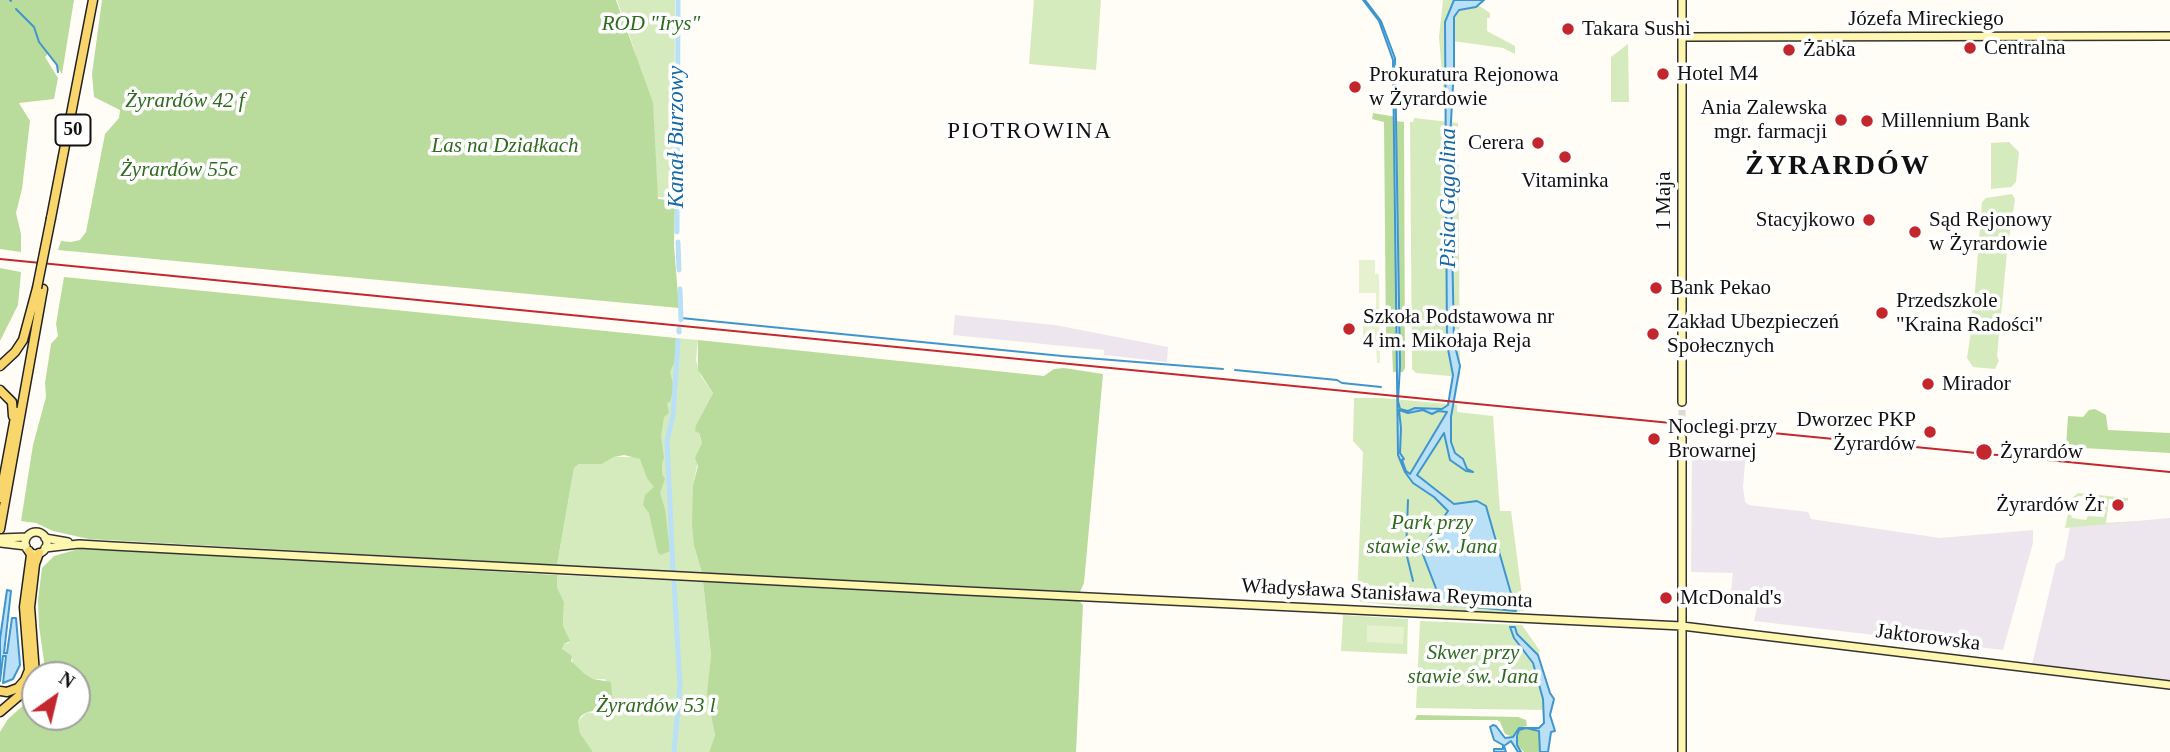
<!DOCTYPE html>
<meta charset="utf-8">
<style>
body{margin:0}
#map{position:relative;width:2170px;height:752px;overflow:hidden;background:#fffdf5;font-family:"Times New Roman",serif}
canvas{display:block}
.north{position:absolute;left:21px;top:661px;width:70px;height:70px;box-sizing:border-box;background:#fff;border:2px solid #a0a0a0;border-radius:50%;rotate:34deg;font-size:19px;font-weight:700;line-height:28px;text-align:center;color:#111}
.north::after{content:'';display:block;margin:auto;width:24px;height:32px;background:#c4262e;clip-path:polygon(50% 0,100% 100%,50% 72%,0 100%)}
</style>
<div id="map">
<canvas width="2170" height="752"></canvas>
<div class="north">N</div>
</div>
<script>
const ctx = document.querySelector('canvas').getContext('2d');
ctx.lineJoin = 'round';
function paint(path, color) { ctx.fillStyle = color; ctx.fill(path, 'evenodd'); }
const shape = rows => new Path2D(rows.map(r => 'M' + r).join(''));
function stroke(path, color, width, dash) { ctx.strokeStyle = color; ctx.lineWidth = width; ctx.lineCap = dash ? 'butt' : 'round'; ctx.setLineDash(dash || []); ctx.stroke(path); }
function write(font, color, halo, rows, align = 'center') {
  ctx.font = font + ' "Times New Roman",serif'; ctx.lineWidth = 7; ctx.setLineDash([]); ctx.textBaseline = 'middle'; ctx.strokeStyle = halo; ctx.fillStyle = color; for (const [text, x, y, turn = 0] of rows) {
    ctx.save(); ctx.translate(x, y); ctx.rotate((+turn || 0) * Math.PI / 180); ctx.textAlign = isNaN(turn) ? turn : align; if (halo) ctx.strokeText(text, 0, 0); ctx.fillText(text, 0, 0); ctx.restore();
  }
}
paint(shape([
 [955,315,1055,325,1168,347,1167,362,1104,355,1104,350,953,335],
 [1692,445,1746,451,1743,487,1745,502,1749,505,1808,512,1811,519,1940,538,2033,530,2033,543,2003,650,1754,621,1758,603,1730,600,1733,573,1691,572],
 [2170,518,2170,681,2032,664,2056,564,2064,559,2070,527]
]), '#eee6ef');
paint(shape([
 [617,0,675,0,674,198,658,197,635,52],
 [1034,0,1101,0,1096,70,1029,64],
 [1443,0,1454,0,1445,22,1445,108,1440,108,1443,87,1439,37],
 [1478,5,1490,13,1490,18,1487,18,1487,31,1515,46,1515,54,1503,48,1453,41,1455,14,1459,10],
 [1628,44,1629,102,1611,102,1611,57],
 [1414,118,1458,123,1460,377,1416,373,1412,369,1410,122,1413,122],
 [2009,142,2019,152,2016,182,2011,187,1991,189,1991,143],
 [2012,194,2015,199,2007,252,1997,356,1999,361,1995,369,1973,367,1967,358,1971,332,1972,306,1974,303,1982,202,1986,198],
 [676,338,698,340,696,360,701,376,713,393,696,425,702,443,693,485,694,546,702,573,557,565,574,468,579,464,602,464,614,457,634,457],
 [1354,398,1383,398,1457,405,1457,412,1493,416,1500,511,1511,511,1524,611,1507,613,1399,606,1361,602,1357,600,1363,452,1353,441],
 [2078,493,2128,498,2128,501,2109,499,2106,523,2141,521,2065,528,2068,514,2071,515,2072,518,2086,520,2088,516,2104,517,2106,499,2078,496,2074,499,2073,497],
 [557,575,703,582,711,655,708,687,715,735,709,752,593,752,580,733,578,721,587,712,602,715,614,701,605,679,593,679,585,674,573,664,572,659,562,649,564,644,569,643,563,626,564,602,557,587],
 [1343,615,1408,619,1407,654,1341,651],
 [1420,621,1522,625,1540,651,1538,655,1517,634,1514,627,1510,627,1514,638,1533,663,1545,710,1416,708]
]), '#d5ebbd');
paint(shape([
 [0,0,74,0,62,74,48,54,45,57,58,78,54,99,19,103,30,121,22,189,16,213,21,234,21,252,0,249],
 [102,0,616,0,653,103,658,199,675,201,674,246,679,308,58,250,61,241,71,242,80,240,86,232,105,134,119,118,120,110,94,97,92,74],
 [1373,113,1396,117,1396,121,1404,122,1405,368,1403,372,1393,372,1392,348,1386,341,1384,122,1372,119],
 [0,268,21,272,18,305,0,341],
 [64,277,676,338,675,361,670,372,674,388,670,402,667,403,669,413,664,417,661,436,664,458,662,463,662,474,665,479,660,493,665,509,670,551,661,555,658,553,649,513,643,505,645,495,654,487,647,478,640,459,624,455,614,457,602,464,579,464,574,468,557,565,89,539,53,531,36,523,21,521,33,445,46,397,45,383,51,344,58,336,56,324],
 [698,340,1044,376,1054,369,1064,368,1103,374,1084,583,1080,592,702,573,694,546,692,525,693,485,698,466,695,458,702,443,699,433,695,431,696,425,713,393,698,370],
 [2095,409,2106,415,2108,430,2170,433,2170,453,2066,447,2068,416,2083,417,2089,410],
 [82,548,557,575,557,587,564,602,563,626,570,641,564,644,562,649,572,656,571,661,585,674,593,679,611,682,612,696,617,705,617,710,609,717,594,711,587,712,581,716,578,721,580,733,593,752,0,752,0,732,8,719,35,695,35,717,77,717,77,675,46,675,39,626,38,600,42,568,54,556],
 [703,582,1079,601,1083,605,1076,752,709,752,715,735,707,693,711,655],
 [1417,715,1518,717,1526,720,1527,726,1519,728,1513,737,1505,734,1500,722,1497,720,1415,720],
 [1526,728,1539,731,1540,752,1524,752,1517,745,1519,730]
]), '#b9dc9c');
paint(shape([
 [1359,260,1375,260,1375,274,1379,274,1380,363,1377,363,1376,345,1363,345,1363,318,1376,318,1376,293,1359,293],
 [1367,625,1404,627,1403,644,1367,642]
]), '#e6f2cf');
const water = shape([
 [1363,0,1365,0,1381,21,1395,58,1400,366,1398,401,1400,409,1408,411,1415,408,1442,409,1448,405,1453,375,1447,344,1445,22,1454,0,1484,0,1476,7,1459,10,1454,17,1454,68,1450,139,1454,342,1460,366,1451,417,1451,442,1455,453,1463,459,1467,469,1473,472,1466,471,1450,460,1444,433,1417,475,1454,504,1477,501,1486,506,1516,611,1442,604,1422,552,1422,548,1448,511,1434,497,1413,483,1405,472,1398,455,1393,60,1379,21,1363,0],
 [1399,410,1408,413,1423,410,1432,414,1438,411,1447,412,1410,474,1406,471,1402,460,1404,459,1400,453,1401,428,1399,410],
 [7,590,11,591,4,653,7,653,12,618,16,618,20,665,13,679,3,683,6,656,3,656,0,681,0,639,7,590],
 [1510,627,1515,627,1517,634,1538,655,1550,693,1554,699,1550,715,1555,731,1551,732,1548,752,1540,752,1539,731,1526,728,1519,730,1517,736,1517,745,1521,752,1518,752,1511,741,1504,746,1506,752,1494,752,1494,749,1503,749,1503,745,1494,740,1490,727,1493,725,1496,726,1505,738,1513,737,1519,728,1539,728,1544,723,1543,699,1533,663,1514,638,1510,627]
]);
paint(water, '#b9e0f7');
stroke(water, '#3f96cf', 2);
stroke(shape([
 [10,0,11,1],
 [16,9,34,27,39,42,57,65,58,72],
 [681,318,1062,356,1223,369],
 [1235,370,1337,380,1342,383,1381,387],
 [1408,500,1406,552,1413,581]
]), '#3f96cf', 2);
stroke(shape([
 [677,232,678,0],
 [678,242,679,270],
 [680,289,681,320],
 [679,332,679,329],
 [673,570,667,441,673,415,678,341],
 [674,582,680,686,674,752]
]), '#b9e0f7', 5);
stroke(shape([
 [1682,438,1682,402]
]), '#dbdad3', 7, [7, 3.5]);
const secondary = shape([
 [1682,0,1682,402],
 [1682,37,2170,36],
 '25 543a11 11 0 1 1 22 0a11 11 0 1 1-22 0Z',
 [0,538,27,537],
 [45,538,68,542],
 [1,543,26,546],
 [45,548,79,544,113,546,966,591,1682,626,2170,685],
 [1682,752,1682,438]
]);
const primary = shape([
 [51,218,93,0],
 [0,366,15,352,23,340,37,288],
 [0,390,12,402,13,416],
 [0,498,16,412],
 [0,529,43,289],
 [0,691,7,692,18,688,25,680,29,670,24,607,31,555,29,551],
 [0,712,27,689,35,674,30,607,35,564,39,553]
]);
stroke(secondary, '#333', 10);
stroke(primary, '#222', 11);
stroke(secondary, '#fff6b0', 7);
stroke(primary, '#f9d66b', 8);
stroke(shape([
 [0,259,2170,472]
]), '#c4262e', 2);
const primaryBridge = shape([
 [37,288,51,218]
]);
stroke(primaryBridge, '#222', 11, []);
stroke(primaryBridge, '#f9d66b', 8);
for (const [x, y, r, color] of [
 [1568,29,7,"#c4262e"],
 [1970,48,7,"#c4262e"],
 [1789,50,7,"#c4262e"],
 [1663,74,7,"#c4262e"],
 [1355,87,7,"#c4262e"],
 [1841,120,7,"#c4262e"],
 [1867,121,7,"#c4262e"],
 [1538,143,7,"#c4262e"],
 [1565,157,7,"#c4262e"],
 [1869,220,7,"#c4262e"],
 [1915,232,7,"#c4262e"],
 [1656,288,7,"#c4262e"],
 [1882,313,7,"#c4262e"],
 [1349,329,7,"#c4262e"],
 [1653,334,7,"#c4262e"],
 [1928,384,7,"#c4262e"],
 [1930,432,7,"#c4262e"],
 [1654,439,7,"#c4262e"],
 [1984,452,9,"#c4262e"],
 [2118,505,7,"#c4262e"],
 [1666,598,7,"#c4262e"]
]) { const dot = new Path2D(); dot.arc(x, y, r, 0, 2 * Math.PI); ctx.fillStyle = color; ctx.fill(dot); stroke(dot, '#fff', 2.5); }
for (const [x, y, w] of [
 [73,130,35]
]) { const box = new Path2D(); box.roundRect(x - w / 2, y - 15.5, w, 31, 5); ctx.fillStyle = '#fff'; ctx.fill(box); stroke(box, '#111', 2); }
write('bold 19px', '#111', null, [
 ["50",73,130]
]);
write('21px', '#111', '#fff', [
 ["Józefa Mireckiego",1926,19],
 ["1 Maja",1664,201,-90],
 ["Władysława Stanisława Reymonta",1387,594,3],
 ["Jaktorowska",1928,638,7]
]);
write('italic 21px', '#2f6b1f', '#fff', [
 ["ROD \"Irys\"",651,24],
 ["Żyrardów 42 f",185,101],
 ["Las na Działkach",505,146],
 ["Żyrardów 55c",179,170],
 ["Park przy",1432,523],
 ["stawie św. Jana",1432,547],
 ["Skwer przy",1473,653],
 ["stawie św. Jana",1473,677],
 ["Żyrardów 53 l",656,706]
]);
write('21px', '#111', '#fff', [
 ["Takara Sushi",1582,29],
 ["Centralna",1984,48],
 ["Żabka",1803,50],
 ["Hotel M4",1677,74],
 ["Prokuratura Rejonowa",1369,75],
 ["w Żyrardowie",1369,99],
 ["Ania Zalewska",1827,108,"right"],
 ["mgr. farmacji",1827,132,"right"],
 ["Millennium Bank",1881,121],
 ["Cerera",1524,143,"right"],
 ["Vitaminka",1565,181,"center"],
 ["Stacyjkowo",1855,220,"right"],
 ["Sąd Rejonowy",1929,220],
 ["w Żyrardowie",1929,244],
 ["Bank Pekao",1670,288],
 ["Przedszkole",1896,301],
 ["\"Kraina Radości\"",1896,325],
 ["Szkoła Podstawowa nr",1363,317],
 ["4 im. Mikołaja Reja",1363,341],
 ["Zakład Ubezpieczeń",1667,322],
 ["Społecznych",1667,346],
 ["Mirador",1942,384],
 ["Dworzec PKP",1916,420,"right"],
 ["Żyrardów",1916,444,"right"],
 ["Noclegi przy",1668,427],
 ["Browarnej",1668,451],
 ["Żyrardów",2000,452],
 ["Żyrardów Żr",2104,505,"right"],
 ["McDonald's",1680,598]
], 'left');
ctx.letterSpacing = '2px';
write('23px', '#111', '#fff', [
 ["PIOTROWINA",1030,132]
]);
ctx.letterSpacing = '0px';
write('italic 23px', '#1768a6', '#fff', [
 ["Kanał Burzowy",677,137,-90],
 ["Pisia Gągolina",1449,198,-90]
]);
ctx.letterSpacing = '2px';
write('bold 28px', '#111', '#fff', [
 ["ŻYRARDÓW",1838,167]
]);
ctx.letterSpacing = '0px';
</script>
